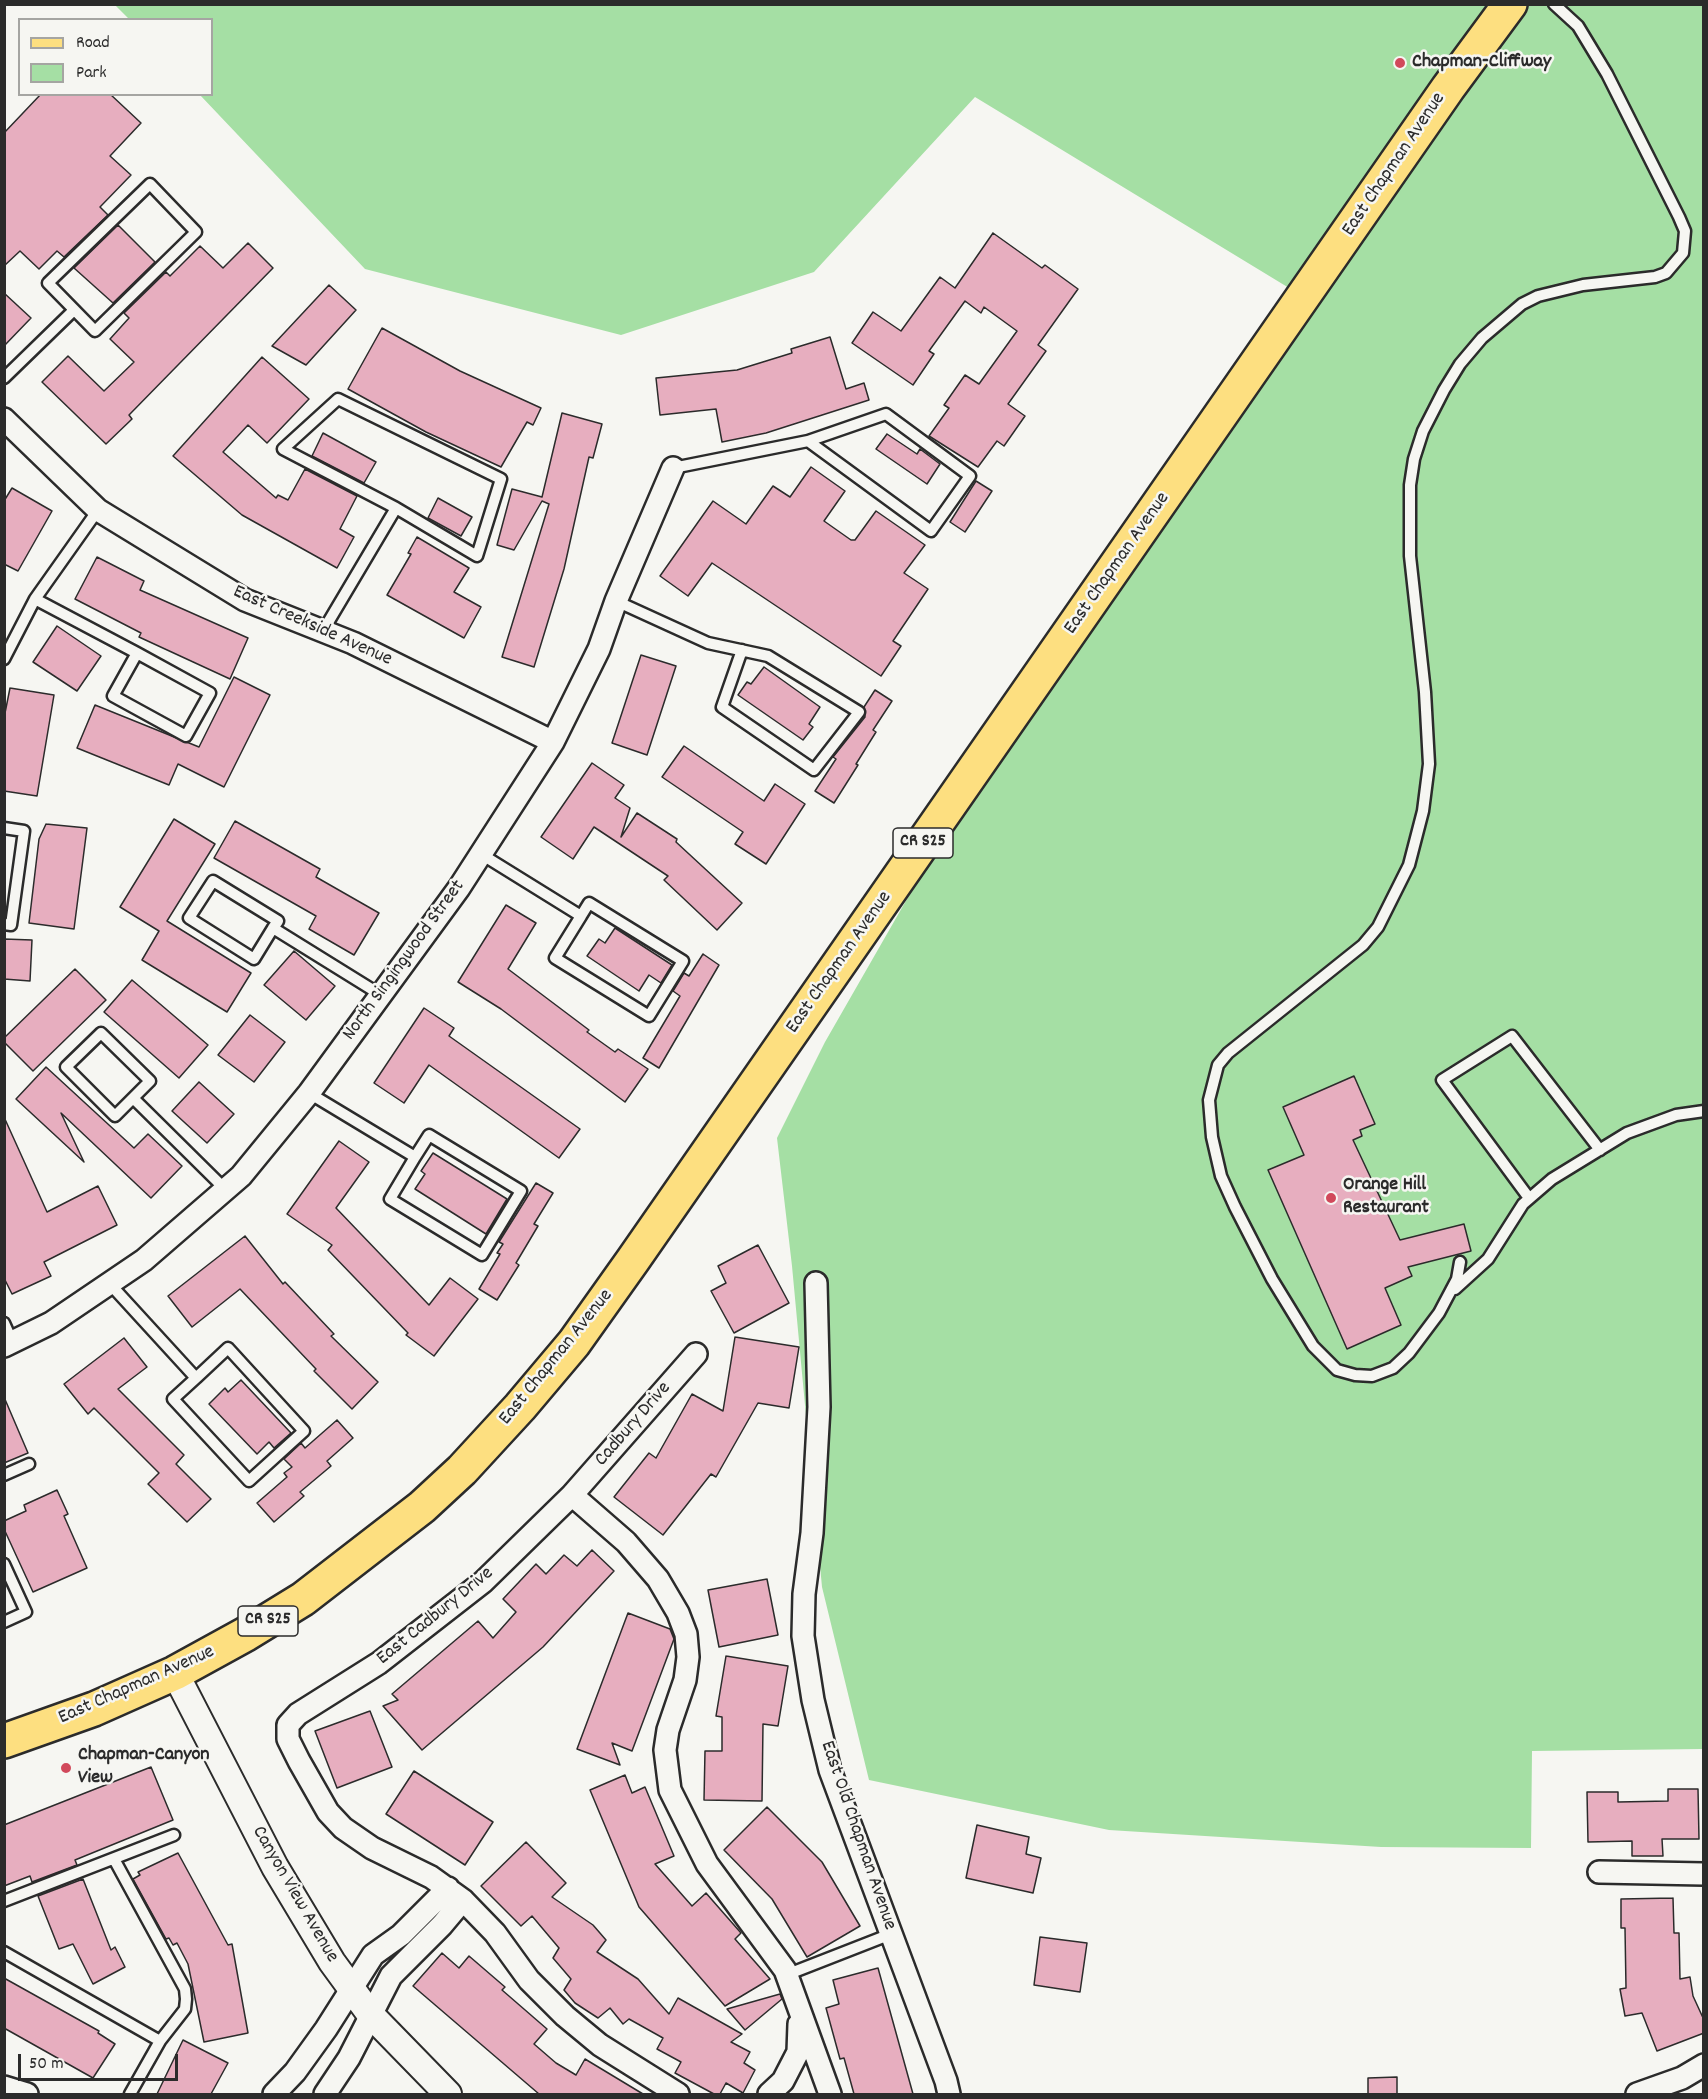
<!DOCTYPE html>
<style>
body{margin:0}
#map{position:relative;width:1708px;height:2099px;overflow:hidden;background:#f6f6f2;font-family:Dekko,sans-serif}
canvas{display:block}
.frame{position:absolute;inset:0;border:6px solid #2b2b2b;pointer-events:none}
.legend{position:absolute;left:18px;top:18px;width:195px;height:78px;box-sizing:border-box;background:#f6f6f2;border:2px solid #a5a5a2;margin:0;padding:8px 10px;list-style:none;font-size:18px;color:#2b2b2b}
.legend li{display:flex;align-items:center;gap:12px;height:30px}
.legend b{width:30px;border:2px solid #a5a5a2}
.scale{position:absolute;left:18px;top:2054px;width:160px;height:27px;box-sizing:border-box;border:3px solid #2b2b2b;border-top:0;padding-left:8px;font-size:18px;line-height:21px;white-space:nowrap;color:#2b2b2b;-webkit-text-stroke:4px #f6f6f2;paint-order:stroke}
</style>
<div id="map">
<canvas width="1708" height="2099"></canvas>
<div class="frame"></div>
<ul class="legend">
<li><b style="height:8px;background:#fddf80"></b>Road</li>
<li><b style="height:16px;background:#a5dfa4"></b>Park</li>
</ul>
<div class="scale">50 m</div>
</div>
<script>
const ctx = document.querySelector('canvas').getContext('2d');
ctx.lineJoin = 'round';
function paint(path, color) { ctx.fillStyle = color; ctx.fill(path, 'evenodd'); }
const shape = rows => new Path2D(rows.map(r => 'M' + r).join(''));
function stroke(path, color, width, dash) { ctx.strokeStyle = color; ctx.lineWidth = width; ctx.lineCap = dash ? 'butt' : 'round'; ctx.setLineDash(dash || []); ctx.stroke(path); }
function write(font, color, halo, rows, align = 'center') {
  ctx.font = font + ' Dekko,sans-serif'; ctx.lineWidth = 5; ctx.setLineDash([]); ctx.textBaseline = 'middle'; ctx.strokeStyle = halo; ctx.fillStyle = color; for (const [text, x, y, turn = 0] of rows) {
    ctx.save(); ctx.translate(x, y); ctx.rotate((+turn || 0) * Math.PI / 180); ctx.textAlign = isNaN(turn) ? turn : align; if (halo) ctx.strokeText(text, 0, 0); ctx.fillText(text, 0, 0); ctx.restore();
  }
}
paint(shape([
 [115,5,1703,5,1703,1749,1532,1751,1531,1848,1381,1847,1109,1830,869,1780,822,1587,792,1266,777,1138,825,1042,1036,674,1294,291,975,97,814,272,621,335,365,269,200,95,212,94,212,20,129,19]
]), '#a5dfa4');
const building = shape([
 [41,94,110,94,141,123,110,156,131,175,100,207,108,215,64,257,57,251,39,269,20,251,4,266,4,133,41,94],
 [118,225,155,262,113,303,74,268,118,225],
 [993,233,1042,268,1045,265,1078,289,1038,345,1046,351,1008,404,1025,416,1004,446,997,441,978,467,929,436,949,408,944,405,965,375,979,384,1017,331,984,307,981,313,965,301,929,351,934,354,913,385,852,343,873,312,901,331,940,277,955,288,993,233],
 [248,243,273,268,129,415,132,419,106,444,42,382,68,356,104,391,134,362,110,339,129,318,124,313,166,272,170,276,200,246,223,268,248,243],
 [329,285,356,310,306,365,272,346,329,285],
 [4,293,31,318,4,346,4,293],
 [382,328,460,371,541,408,533,425,527,422,501,467,426,432,348,389,382,328],
 [830,337,846,389,864,383,869,400,766,433,722,442,716,409,660,415,656,378,737,370,792,353,791,349,830,337],
 [262,357,309,399,267,443,248,425,223,452,276,498,278,495,288,500,305,469,357,496,340,529,354,537,337,568,242,515,173,456,262,357],
 [562,413,602,424,593,458,589,457,564,569,534,667,502,657,549,504,542,501,514,550,497,545,512,489,542,497,562,413],
 [323,433,376,462,364,483,312,456,323,433],
 [887,434,917,454,920,449,940,464,927,484,876,449,887,434],
 [811,467,845,491,824,521,851,540,855,540,876,511,925,545,904,573,928,589,893,641,901,646,881,676,712,563,688,596,660,576,713,501,746,524,773,486,790,497,811,467],
 [976,481,992,491,965,532,950,522,976,481],
 [12,488,52,511,18,571,4,564,4,501,12,488],
 [438,498,472,517,461,536,428,518,438,498],
 [417,537,469,568,454,592,481,607,464,638,387,595,411,554,408,553,417,537],
 [97,557,144,581,140,590,248,638,230,679,139,637,141,633,75,599,97,557],
 [57,626,101,656,77,691,33,662,57,626],
 [641,655,676,666,647,755,612,743,641,655],
 [764,667,820,707,809,724,813,727,803,740,738,695,747,682,751,684,764,667],
 [234,677,270,695,224,787,178,764,169,785,77,748,95,705,199,747,234,677],
 [10,688,54,695,37,796,4,791,4,718,10,688],
 [875,690,892,701,873,730,876,732,856,764,858,765,834,803,815,791,836,759,833,757,865,717,864,707,875,690],
 [684,746,764,801,775,784,805,804,766,864,735,844,743,832,662,777,684,746],
 [592,763,624,785,615,798,630,808,621,837,637,813,677,839,676,842,742,903,717,930,664,880,668,876,594,827,573,859,541,837,592,763],
 [174,819,215,844,167,921,251,973,227,1012,142,960,159,931,120,907,174,819],
 [235,821,320,869,316,877,379,913,354,955,309,929,316,916,214,858,235,821],
 [46,824,87,828,74,929,29,923,39,839,46,824],
 [506,905,536,923,508,969,589,1030,587,1032,615,1052,618,1049,648,1069,625,1102,501,1009,458,982,506,905],
 [615,928,672,965,661,983,649,975,639,991,587,956,599,939,605,943,615,928],
 [4,939,32,940,30,981,4,979,4,939],
 [294,951,335,986,306,1020,264,985,294,951],
 [703,954,719,965,659,1068,643,1058,680,996,673,991,684,973,689,976,703,954],
 [75,969,106,1000,33,1071,4,1042,4,1038,75,969],
 [132,980,208,1045,179,1078,104,1012,132,980],
 [424,1008,454,1028,449,1036,580,1129,559,1158,429,1065,404,1103,374,1083,424,1008],
 [250,1015,285,1042,254,1082,218,1055,250,1015],
 [46,1067,134,1148,148,1134,182,1166,151,1198,61,1113,84,1162,16,1099,46,1067],
 [1354,1076,1375,1124,1360,1130,1362,1136,1353,1140,1400,1240,1464,1224,1471,1251,1408,1267,1412,1276,1385,1288,1401,1325,1347,1349,1268,1170,1304,1155,1283,1107,1354,1076],
 [199,1082,234,1114,207,1143,172,1111,199,1082],
 [4,1117,47,1212,98,1186,117,1225,44,1262,51,1276,12,1294,4,1278,4,1117],
 [339,1141,369,1162,336,1208,429,1305,450,1278,478,1299,434,1356,406,1335,408,1333,328,1250,332,1245,287,1214,339,1141],
 [433,1153,507,1199,486,1234,415,1189,425,1174,421,1171,433,1153],
 [536,1183,553,1193,534,1224,538,1226,516,1263,519,1265,497,1300,479,1289,500,1254,497,1253,503,1244,499,1242,536,1183],
 [245,1236,283,1284,285,1282,334,1334,331,1336,378,1382,352,1409,314,1371,316,1369,240,1289,192,1327,168,1296,245,1236],
 [758,1245,789,1303,734,1333,711,1291,726,1283,718,1266,758,1245],
 [735,1337,799,1347,789,1408,758,1403,716,1477,711,1474,663,1535,614,1497,649,1453,656,1458,692,1394,723,1411,735,1337],
 [124,1338,147,1367,118,1389,184,1455,176,1464,211,1499,187,1522,148,1484,159,1473,94,1408,88,1414,64,1384,124,1338],
 [241,1380,291,1433,274,1448,269,1442,257,1454,209,1404,225,1388,228,1392,241,1380],
 [4,1397,28,1453,4,1463,4,1397],
 [337,1420,353,1438,327,1461,331,1466,300,1492,304,1496,274,1522,257,1503,287,1477,284,1473,292,1467,284,1459,301,1443,305,1448,337,1420],
 [57,1490,68,1514,64,1516,87,1568,33,1592,4,1529,4,1521,26,1511,24,1505,57,1490],
 [592,1550,614,1571,543,1647,422,1750,383,1706,398,1700,392,1694,478,1621,493,1638,516,1612,503,1599,536,1564,546,1574,564,1555,577,1566,592,1550],
 [767,1579,778,1635,719,1647,708,1590,767,1579],
 [628,1613,670,1629,674,1639,632,1751,612,1743,620,1765,577,1749,628,1613],
 [726,1656,788,1666,778,1726,763,1724,762,1801,704,1800,705,1751,722,1751,722,1717,716,1716,726,1656],
 [370,1711,392,1767,337,1788,315,1731,370,1711],
 [151,1767,173,1820,75,1860,77,1865,32,1882,30,1876,4,1886,4,1825,151,1767],
 [414,1771,493,1822,465,1865,386,1814,414,1771],
 [625,1775,632,1793,645,1787,674,1856,655,1864,692,1906,706,1893,741,1933,735,1939,770,1979,725,2006,639,1907,590,1790,625,1775],
 [1668,1789,1698,1789,1699,1839,1662,1839,1663,1856,1632,1856,1632,1841,1588,1842,1587,1792,1618,1792,1618,1802,1668,1801,1668,1789],
 [767,1807,822,1862,860,1926,807,1957,772,1899,724,1850,767,1807],
 [977,1825,1029,1837,1026,1854,1041,1858,1033,1893,966,1878,977,1825],
 [526,1842,566,1883,552,1897,593,1925,606,1940,597,1952,638,1979,669,2014,678,1998,742,2034,731,2042,750,2052,744,2063,755,2070,743,2093,726,2083,720,2094,714,2094,675,2073,681,2062,657,2049,663,2038,629,2019,623,2024,610,2008,598,2018,575,2003,564,1990,571,1979,553,1958,559,1948,532,1916,521,1926,481,1886,526,1842],
 [178,1853,228,1945,232,1944,248,2033,204,2042,188,1964,177,1943,173,1945,169,1938,166,1939,133,1879,140,1875,138,1872,178,1853],
 [83,1879,111,1950,115,1947,125,1967,93,1984,73,1944,59,1949,38,1896,83,1879],
 [1673,1898,1674,1933,1679,1933,1680,1979,1690,1977,1693,1996,1704,2020,1704,2033,1657,2051,1642,2013,1625,2016,1620,1989,1626,1988,1625,1928,1621,1928,1621,1899,1673,1898],
 [1040,1937,1087,1943,1080,1992,1034,1985,1040,1937],
 [442,1953,459,1968,469,1956,505,1987,502,1990,547,2029,534,2044,556,2063,576,2075,585,2059,643,2094,539,2094,413,1986,442,1953],
 [878,1968,913,2094,854,2094,844,2058,840,2059,826,2008,839,2004,833,1980,878,1968],
 [4,1978,99,2031,98,2033,115,2044,93,2078,4,2028,4,1978],
 [780,1994,782,1999,745,2030,727,2009,780,1994],
 [183,2040,228,2063,211,2094,157,2094,183,2040],
 [1397,2077,1397,2094,1368,2094,1368,2078,1397,2077]
]);
paint(building, '#e7aebf');
stroke(building, '#2b2b2b', 1.5);
const service = shape([
 [150,184,196,232,95,331,48,283,150,184],
 [4,378,74,310],
 [673,468,808,441,931,531,970,476,886,414,808,441],
 [35,599,137,653,210,693,186,736,113,696,137,653],
 [616,601,708,643,768,656,859,712,814,770,722,707,742,650],
 [323,631,396,508,477,556,501,479,338,399,283,449,396,508],
 [4,659,35,599,98,510],
 [4,828,24,831,11,925,4,924],
 [481,854,581,916,589,903,683,961,649,1016,555,958,581,916],
 [273,928,254,959,189,918,213,881,278,921,273,928,381,995],
 [309,1093,415,1157,429,1135,521,1191,482,1255,390,1199,415,1157],
 [133,1098,115,1116,66,1067,101,1033,150,1081,133,1098,226,1190],
 [1529,1198,1442,1080,1512,1036,1600,1150],
 [1460,1262,1457,1279,1439,1313,1409,1353,1393,1368,1372,1376,1355,1375,1337,1370,1313,1346,1272,1279,1235,1207,1221,1176,1212,1137,1209,1100,1218,1065,1228,1053,1363,945,1378,927,1409,865,1423,811,1429,764,1425,692,1410,556,1410,485,1414,459,1423,431,1444,390,1460,364,1482,338,1522,304,1538,296,1583,285,1655,277,1666,273,1683,253,1685,231,1679,217,1607,74,1578,26,1554,4],
 [110,1284,196,1378,228,1348,304,1431,249,1481,173,1399,196,1378],
 [1455,1289,1488,1259,1523,1204,1552,1179,1627,1133,1676,1115,1704,1111],
 [4,1323,13,1343],
 [4,1475,29,1464],
 [4,1564,26,1612,4,1622],
 [114,1859,185,1989,186,1999,185,2009,160,2041,130,2094],
 [4,1901,174,1835],
 [4,1952,160,2041],
 [786,1975,891,1934]
]);
const minor = shape([
 [4,419,98,510,245,600,353,643,553,742],
 [816,1283,819,1407,812,1533,804,1594,803,1636,813,1700,830,1770,946,2081,949,2094],
 [4,1346,51,1323,144,1260,241,1176,309,1093,459,888,553,742,599,649,616,601,673,468],
 [572,1495,626,1542,658,1579,678,1613,686,1634,688,1657,685,1680,668,1730,665,1750,670,1790,707,1864,785,1970,830,2094],
 [1599,1872,1704,1874],
 [4,2087,27,2094],
 [274,2094,295,2072,326,2029,373,1955,401,1935,448,1888],
 [325,2094,349,2058,391,1976,442,1925,463,1900],
 [678,2094,600,2045,565,2016,529,1980,495,1933,463,1900,431,1877,372,1848,343,1828,328,1812,299,1761,288,1739,288,1725,298,1714,379,1663,483,1582,572,1495,696,1354],
 [769,2094,783,2081,798,2052,799,2024],
 [1637,2094,1682,2078,1704,2065]
]);
const tertiary = shape([
 [175,1673,275,1867,332,1962,370,2014,448,2094]
]);
const primary = shape([
 [4,1741,94,1709,175,1673,246,1634,303,1599,422,1507,462,1470,520,1407,574,1343,633,1260,1448,88,1510,4]
]);
stroke(service, '#2b2b2b', 15);
stroke(minor, '#2b2b2b', 26);
stroke(tertiary, '#2b2b2b', 30);
stroke(primary, '#2b2b2b', 38);
stroke(service, '#f6f6f2', 10);
stroke(minor, '#f6f6f2', 21);
stroke(tertiary, '#f6f6f2', 26);
stroke(primary, '#fddf80', 33);
for (const [x, y, r, color] of [
 [1400,63,6,"#d1495b"],
 [1331,1198,6,"#d1495b"],
 [66,1768,6,"#d1495b"]
]) { const dot = new Path2D(); dot.arc(x, y, r, 0, 2 * Math.PI); ctx.fillStyle = color; ctx.fill(dot); stroke(dot, '#f6f6f2', 2); }
for (const [x, y, w] of [
 [923,843,60],
 [268,1621,60]
]) { const box = new Path2D(); box.roundRect(x - w / 2, y - 15, w, 30, 4.5); ctx.fillStyle = '#f6f6f2'; ctx.fill(box); stroke(box, '#2b2b2b', 1.5); }
write('bold 18px', '#2b2b2b', null, [
 ["CR S25",923,843],
 ["CR S25",268,1621]
]);
write('bold 20px', '#2b2b2b', '#f6f6f2', [
 ["Chapman-Cliffway",1412,63],
 ["Orange Hill",1343,1186],
 ["Restaurant",1343,1209],
 ["Chapman-Canyon",78,1756],
 ["View",78,1779]
], 'left');
write('20px', '#2b2b2b', '#f6f6f2', [
 ["East Chapman Avenue",1395,165,-56],
 ["East Chapman Avenue",1118,564,-55],
 ["East Creekside Avenue",312,627,24],
 ["North Singingwood Street",405,961,-54],
 ["East Chapman Avenue",840,963,-55],
 ["East Chapman Avenue",557,1358,-51],
 ["Cadbury Drive",634,1425,-49],
 ["East Cadbury Drive",436,1617,-39],
 ["East Chapman Avenue",137,1686,-24],
 ["East Old Chapman Avenue",857,1836,71],
 ["Canyon View Avenue",294,1895,60]
]);
</script>
